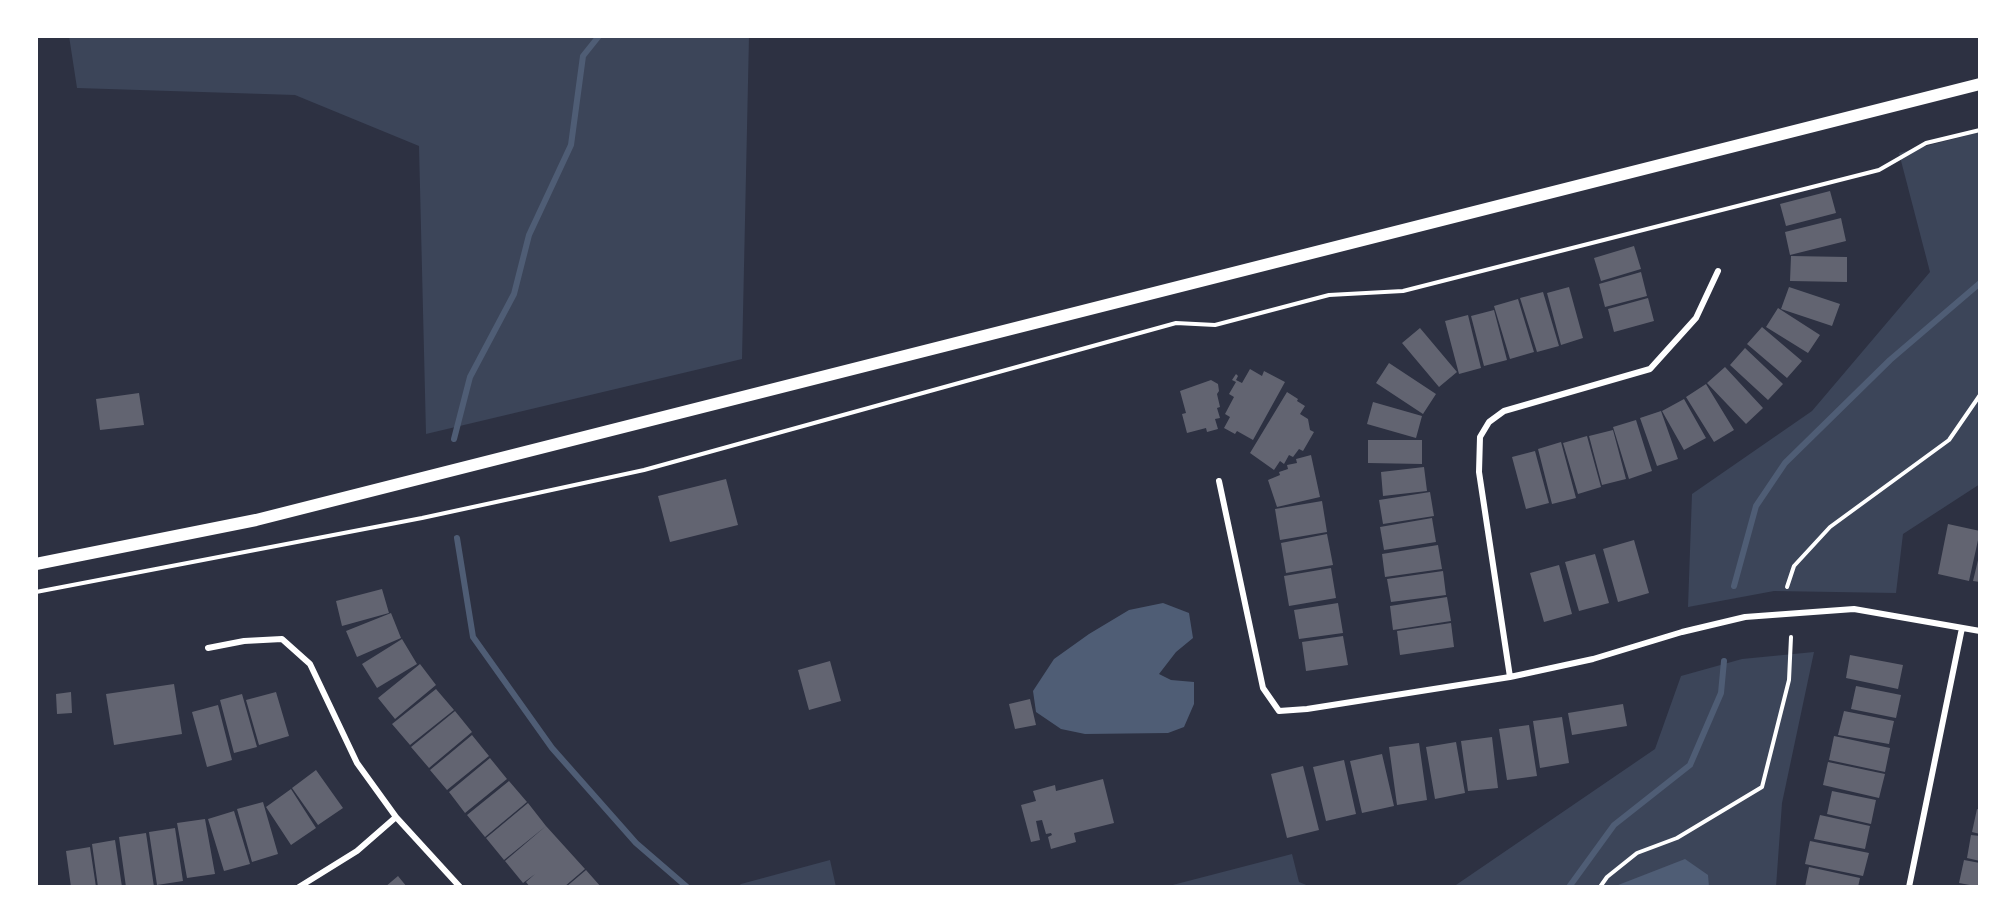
<!DOCTYPE html>
<style>
body{margin:0}
#map{position:relative;width:2016px;height:923px;overflow:hidden;background:#2d3142;font-family:Karla,sans-serif}
canvas{display:block}
.frame{position:absolute;inset:0;border:38px solid #fff;pointer-events:none}
</style>
<div id="map">
<canvas width="2016" height="923"></canvas>
<div class="frame"></div>
</div>
<script>
const ctx = document.querySelector('canvas').getContext('2d');
ctx.lineJoin = 'round';
function paint(path, color) { ctx.fillStyle = color; ctx.fill(path, 'evenodd'); }
const shape = rows => new Path2D(rows.map(r => 'M' + r).join(''));
function stroke(path, color, width, dash) { ctx.strokeStyle = color; ctx.lineWidth = width; ctx.lineCap = dash ? 'butt' : 'round'; ctx.setLineDash(dash || []); ctx.stroke(path); }
paint(shape([
 [69,36,749,36,742,359,426,434,419,146,295,95,77,88],
 [1980,132,1980,484,1903,534,1896,593,1774,591,1688,607,1692,494,1812,411,1930,272,1899,153],
 [1814,652,1782,803,1776,887,1453,887,1655,749,1681,676,1742,659],
 [1292,854,1299,882,1311,887,1165,887],
 [830,860,836,887,737,887,741,884]
]), '#3c4559');
paint(shape([
 [1163,603,1189,613,1193,638,1176,652,1159,674,1171,680,1194,682,1194,704,1184,727,1168,733,1085,734,1061,729,1036,712,1033,691,1054,659,1089,634,1129,610],
 [1685,859,1708,875,1709,887,1613,887]
]), '#4f5d75');
stroke(shape([
 [454,439,470,377,514,294,529,235,571,145,583,56,599,36],
 [457,538,473,637,552,748,636,843,687,887],
 [1734,586,1756,506,1785,463,1890,360,1980,283],
 [1569,887,1614,825,1690,765,1721,693,1724,661]
]), '#4f5d75', 6);
paint(shape([
 [1830,191,1836,213,1786,226,1780,204],
 [1841,218,1846,241,1790,255,1785,232],
 [1634,246,1641,269,1601,281,1594,258],
 [1791,256,1847,257,1847,282,1790,281],
 [1641,272,1647,296,1605,307,1599,284],
 [1569,287,1583,338,1561,345,1547,293],
 [1789,287,1840,304,1832,326,1781,309],
 [1543,292,1559,346,1537,352,1520,298],
 [1648,298,1654,321,1614,332,1608,309],
 [1518,299,1534,352,1510,359,1494,306],
 [1778,308,1820,335,1808,353,1766,327],
 [1494,310,1507,360,1484,366,1471,316],
 [1468,315,1481,368,1459,374,1445,321],
 [1762,327,1802,361,1787,378,1747,344],
 [1420,328,1457,372,1439,387,1402,343],
 [1745,348,1783,384,1768,400,1730,365],
 [1389,363,1436,394,1423,414,1376,383],
 [1725,367,1763,408,1746,424,1707,383],
 [1250,369,1262,376,1264,371,1285,382,1253,440,1237,431,1235,434,1224,428,1230,417,1225,414,1234,397,1229,394,1236,382,1232,380,1236,374,1238,376,1236,380,1242,383],
 [1211,380,1218,384,1219,391,1217,394,1220,407,1217,408,1220,418,1215,419,1218,429,1207,432,1206,428,1187,433,1182,414,1186,413,1180,391],
 [1706,384,1734,430,1714,442,1686,397],
 [1287,392,1298,399,1297,401,1305,406,1300,414,1308,419,1310,430,1314,432,1303,451,1299,449,1293,457,1289,455,1284,464,1280,461,1274,470,1250,453],
 [139,393,144,425,100,430,96,399],
 [1684,399,1706,438,1684,450,1662,411],
 [1373,402,1422,416,1416,438,1367,424],
 [1661,411,1678,459,1657,466,1640,418],
 [1636,420,1652,471,1629,479,1613,427],
 [1613,430,1626,479,1602,485,1589,436],
 [1587,436,1601,487,1578,494,1563,443],
 [1368,440,1422,440,1422,464,1368,463],
 [1561,442,1576,498,1552,504,1538,449],
 [1535,451,1549,503,1526,509,1512,457],
 [1311,455,1320,497,1277,507,1268,480,1280,475,1279,472,1288,469,1287,465,1297,463,1296,459],
 [1424,467,1427,491,1383,496,1381,472],
 [726,479,738,525,670,542,658,496],
 [1430,492,1434,516,1383,524,1379,500],
 [1322,501,1327,532,1280,540,1275,509],
 [1432,518,1436,542,1384,550,1380,527],
 [1948,524,1980,531,1969,581,1938,574],
 [1327,534,1333,565,1286,573,1281,543],
 [1634,540,1649,593,1618,602,1603,549],
 [1438,545,1442,569,1385,577,1382,554],
 [1595,554,1609,603,1579,611,1565,562],
 [1979,556,1980,556,1980,582,1973,581],
 [1559,565,1572,614,1544,622,1530,573],
 [1331,568,1336,598,1289,606,1284,576],
 [1443,571,1446,595,1391,602,1387,579],
 [382,589,389,613,342,626,336,601],
 [1447,597,1451,621,1393,630,1390,606],
 [1338,603,1343,633,1299,639,1294,610],
 [391,613,401,638,357,657,346,631],
 [1451,623,1454,647,1400,655,1397,631],
 [1343,636,1348,665,1306,671,1302,642],
 [402,639,417,664,377,688,362,664],
 [1850,655,1903,665,1898,689,1846,678],
 [830,661,841,701,809,710,798,670],
 [420,664,436,685,395,719,378,698],
 [174,684,182,734,114,745,106,694],
 [1856,686,1901,695,1896,718,1851,709],
 [436,689,454,710,410,745,392,724],
 [71,692,72,713,57,714,56,694],
 [276,692,289,736,259,745,246,700],
 [242,694,257,747,234,753,220,700],
 [1030,699,1036,725,1015,729,1009,704],
 [1623,704,1627,726,1572,735,1568,713],
 [218,705,232,760,207,767,192,712],
 [455,711,472,732,429,768,411,747],
 [1844,711,1894,721,1889,744,1838,735],
 [1562,717,1569,763,1540,768,1533,721],
 [1529,725,1537,776,1507,780,1499,729],
 [472,735,489,756,447,790,430,770],
 [1834,736,1890,748,1885,772,1829,760],
 [1492,737,1498,788,1468,791,1461,741],
 [1456,742,1465,793,1435,799,1426,747],
 [1419,743,1427,800,1397,805,1389,747],
 [1382,754,1394,806,1362,813,1350,761],
 [490,758,507,779,465,813,449,792],
 [1344,760,1356,814,1326,821,1313,767],
 [1828,762,1885,774,1879,798,1823,785],
 [1303,766,1319,830,1287,838,1271,774],
 [316,770,343,808,318,825,292,788],
 [1103,779,1114,823,1074,833,1076,842,1051,849,1048,837,1052,835,1051,833,1046,834,1042,820,1036,821,1040,840,1031,842,1021,805,1036,801,1033,791,1055,785,1056,791],
 [509,781,527,802,485,837,467,815],
 [291,789,316,828,291,845,266,807],
 [1832,791,1876,800,1871,824,1827,814],
 [263,802,278,854,252,862,237,809],
 [528,803,546,826,504,860,486,838],
 [1977,809,1980,810,1980,834,1972,832],
 [234,811,250,864,224,871,208,819],
 [1820,815,1870,826,1865,849,1814,839],
 [205,819,215,874,187,878,177,823],
 [546,826,585,869,564,887,530,887,526,882,535,874,523,883,505,861],
 [175,828,183,881,157,885,149,832],
 [146,833,154,887,126,887,119,837],
 [1971,835,1980,836,1980,861,1967,858],
 [115,840,122,887,98,887,92,844],
 [1810,841,1869,853,1863,876,1805,864],
 [90,847,96,887,71,887,66,851],
 [1964,860,1980,863,1980,887,1959,883],
 [1809,867,1860,878,1858,887,1805,887],
 [586,870,601,887,566,887],
 [398,876,407,887,385,887]
]), '#626471');
stroke(shape([
 [1787,587,1794,566,1830,527,1949,440,1980,395],
 [36,592,422,518,644,470,1176,323,1215,325,1329,295,1403,291,1879,170,1926,143,1980,130],
 [1600,887,1607,877,1637,853,1677,838,1762,787,1789,680,1791,637]
]), '#fff', 4);
stroke(shape([
 [1219,481,1263,688,1279,711,1307,709,1510,677,1593,659,1682,632,1745,617,1854,609,1980,631],
 [208,648,244,641,282,639,310,664,357,763,396,817,357,851,299,887],
 [1510,677,1479,472,1480,437,1489,422,1504,411,1650,369,1696,318,1718,271],
 [396,817,460,887],
 [1909,887,1962,628]
]), '#fff', 6);
stroke(shape([
 [36,564,256,520,1980,84]
]), '#fff', 12);
</script>
